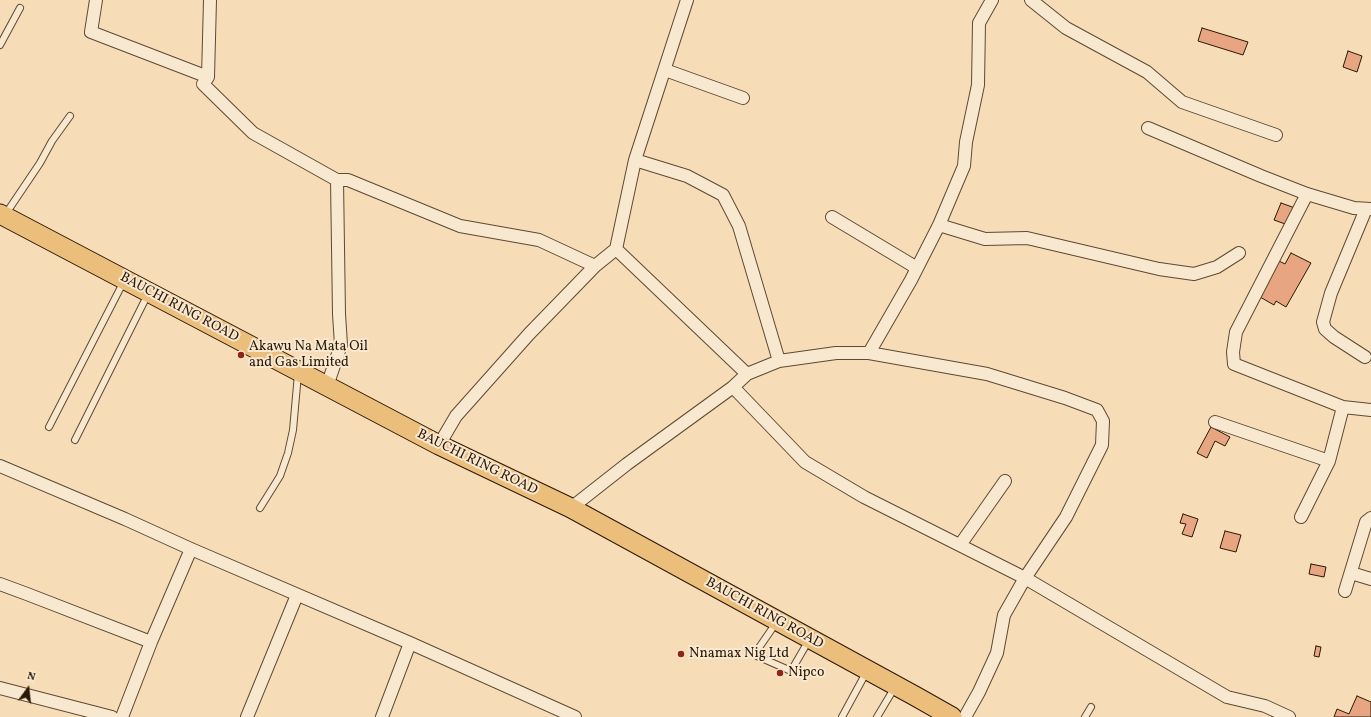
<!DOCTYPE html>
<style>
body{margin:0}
#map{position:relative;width:1371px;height:717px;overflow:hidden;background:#f6dcb7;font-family:Vollkorn,serif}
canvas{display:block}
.north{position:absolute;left:8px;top:669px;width:40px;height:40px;-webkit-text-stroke:3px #f9e8d0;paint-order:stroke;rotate:15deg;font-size:11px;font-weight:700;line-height:16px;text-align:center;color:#2b1805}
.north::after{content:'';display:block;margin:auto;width:14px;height:18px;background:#2b1805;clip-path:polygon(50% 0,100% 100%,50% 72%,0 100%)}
</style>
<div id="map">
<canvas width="1371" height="717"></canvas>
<div class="north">N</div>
</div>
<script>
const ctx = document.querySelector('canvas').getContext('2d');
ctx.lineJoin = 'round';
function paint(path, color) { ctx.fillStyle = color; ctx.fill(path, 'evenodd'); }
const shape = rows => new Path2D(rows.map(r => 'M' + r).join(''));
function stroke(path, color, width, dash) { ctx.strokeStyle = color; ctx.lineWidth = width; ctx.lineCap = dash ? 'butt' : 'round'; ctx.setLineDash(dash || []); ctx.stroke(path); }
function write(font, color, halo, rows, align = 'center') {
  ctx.font = font + ' Vollkorn,serif'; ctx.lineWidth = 4; ctx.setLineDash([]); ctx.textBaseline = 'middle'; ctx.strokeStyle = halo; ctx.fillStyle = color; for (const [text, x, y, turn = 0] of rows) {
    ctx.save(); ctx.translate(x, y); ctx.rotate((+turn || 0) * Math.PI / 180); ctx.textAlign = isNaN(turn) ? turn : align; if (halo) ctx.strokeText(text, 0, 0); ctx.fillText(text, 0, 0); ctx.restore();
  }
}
const building = shape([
 [1202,28,1248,42,1243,55,1198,41,1202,28],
 [1348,51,1362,56,1357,72,1343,67,1348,51],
 [1281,203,1295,208,1288,225,1274,220,1281,203],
 [1291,253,1311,263,1286,307,1276,301,1274,305,1260,297,1279,261,1285,264,1291,253],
 [1211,427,1230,437,1225,446,1215,441,1207,458,1197,453,1211,427],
 [1183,514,1198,519,1192,537,1182,534,1186,524,1180,523,1183,514],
 [1225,531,1241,535,1236,552,1220,548,1225,531],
 [1311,564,1326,567,1324,577,1309,574,1311,564],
 [1316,646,1321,647,1319,657,1314,656,1316,646],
 [1357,696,1371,702,1371,717,1334,717,1337,709,1349,714,1357,696]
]);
paint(building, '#e8a582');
stroke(building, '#2b1805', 1);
const service = shape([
 [0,45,20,8],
 [5,215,40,163,52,141,70,116],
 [49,427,124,281],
 [75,440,148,294],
 [260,508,280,476,288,453,293,430,298,374],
 [776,623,756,652,757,656,791,671,809,640],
 [842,717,867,671],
 [877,717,895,687],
 [1085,717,1091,707]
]);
const minor = shape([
 [96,0,91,32,208,77],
 [210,0,208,77,203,84,253,133,337,180,339,314,341,345,327,386],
 [1031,0,1066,28,1147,72,1182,102,1276,135],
 [665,70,743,98],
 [1148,128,1261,176,1307,194,1354,208,1371,209],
 [635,160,687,176,723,195,739,226,779,361],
 [337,180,348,180,460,226,539,240,595,266],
 [1307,194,1236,332,1233,352,1234,364,1343,407],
 [832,217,917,268],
 [939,225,985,239,1027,238,1159,269,1194,274,1217,267,1239,253],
 [616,249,747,374],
 [869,353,987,374,1065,398,1097,410,1103,421,1102,445,1066,517,1025,578,1004,615,997,653,979,692,965,717],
 [1365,357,1334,337,1325,329,1323,322,1331,293,1366,209],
 [733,387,805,462,864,497,1025,578,1227,697,1265,706,1289,717],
 [1215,422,1329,461],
 [439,445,456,416,529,334,595,266,616,249,635,160,687,0],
 [0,466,125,519,191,549,410,643,575,717],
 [571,508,627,464,733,387,747,374,779,361,836,353,869,353,911,280,939,225,964,166,966,142,978,85,979,23,992,0],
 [1301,517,1329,461,1343,407,1371,410],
 [960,545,1005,481],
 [1351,573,1371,579],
 [0,584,27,594,151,642],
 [1345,591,1366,522,1371,518],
 [0,688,112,717],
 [122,717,151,642,191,549],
 [247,717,297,595],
 [382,717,410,643]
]);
const primary = shape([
 [0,214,439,445,571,508,915,696,952,717]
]);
stroke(service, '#5e4932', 8);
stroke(minor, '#5e4932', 14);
stroke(primary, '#2b1805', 21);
stroke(service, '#f9e8d0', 6);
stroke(minor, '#f9e8d0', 12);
stroke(primary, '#ebbe7c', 19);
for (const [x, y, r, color] of [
 [241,355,4,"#8f2418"],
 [681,654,4,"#8f2418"],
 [780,673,4,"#8f2418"]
]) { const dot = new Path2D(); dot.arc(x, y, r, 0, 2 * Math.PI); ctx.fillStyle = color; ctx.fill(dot); stroke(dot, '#f9e8d0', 1.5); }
write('14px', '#2b1805', '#f9e8d0', [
 ["BAUCHI RING ROAD",179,308,28],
 ["BAUCHI RING ROAD",477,463,26],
 ["BAUCHI RING ROAD",764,614,29]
]);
write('14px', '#2b1805', '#f9e8d0', [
 ["Akawu Na Mata Oil",249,347],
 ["and Gas Limited",249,363],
 ["Nnamax Nig Ltd",689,654],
 ["Nipco",788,673]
], 'left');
</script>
